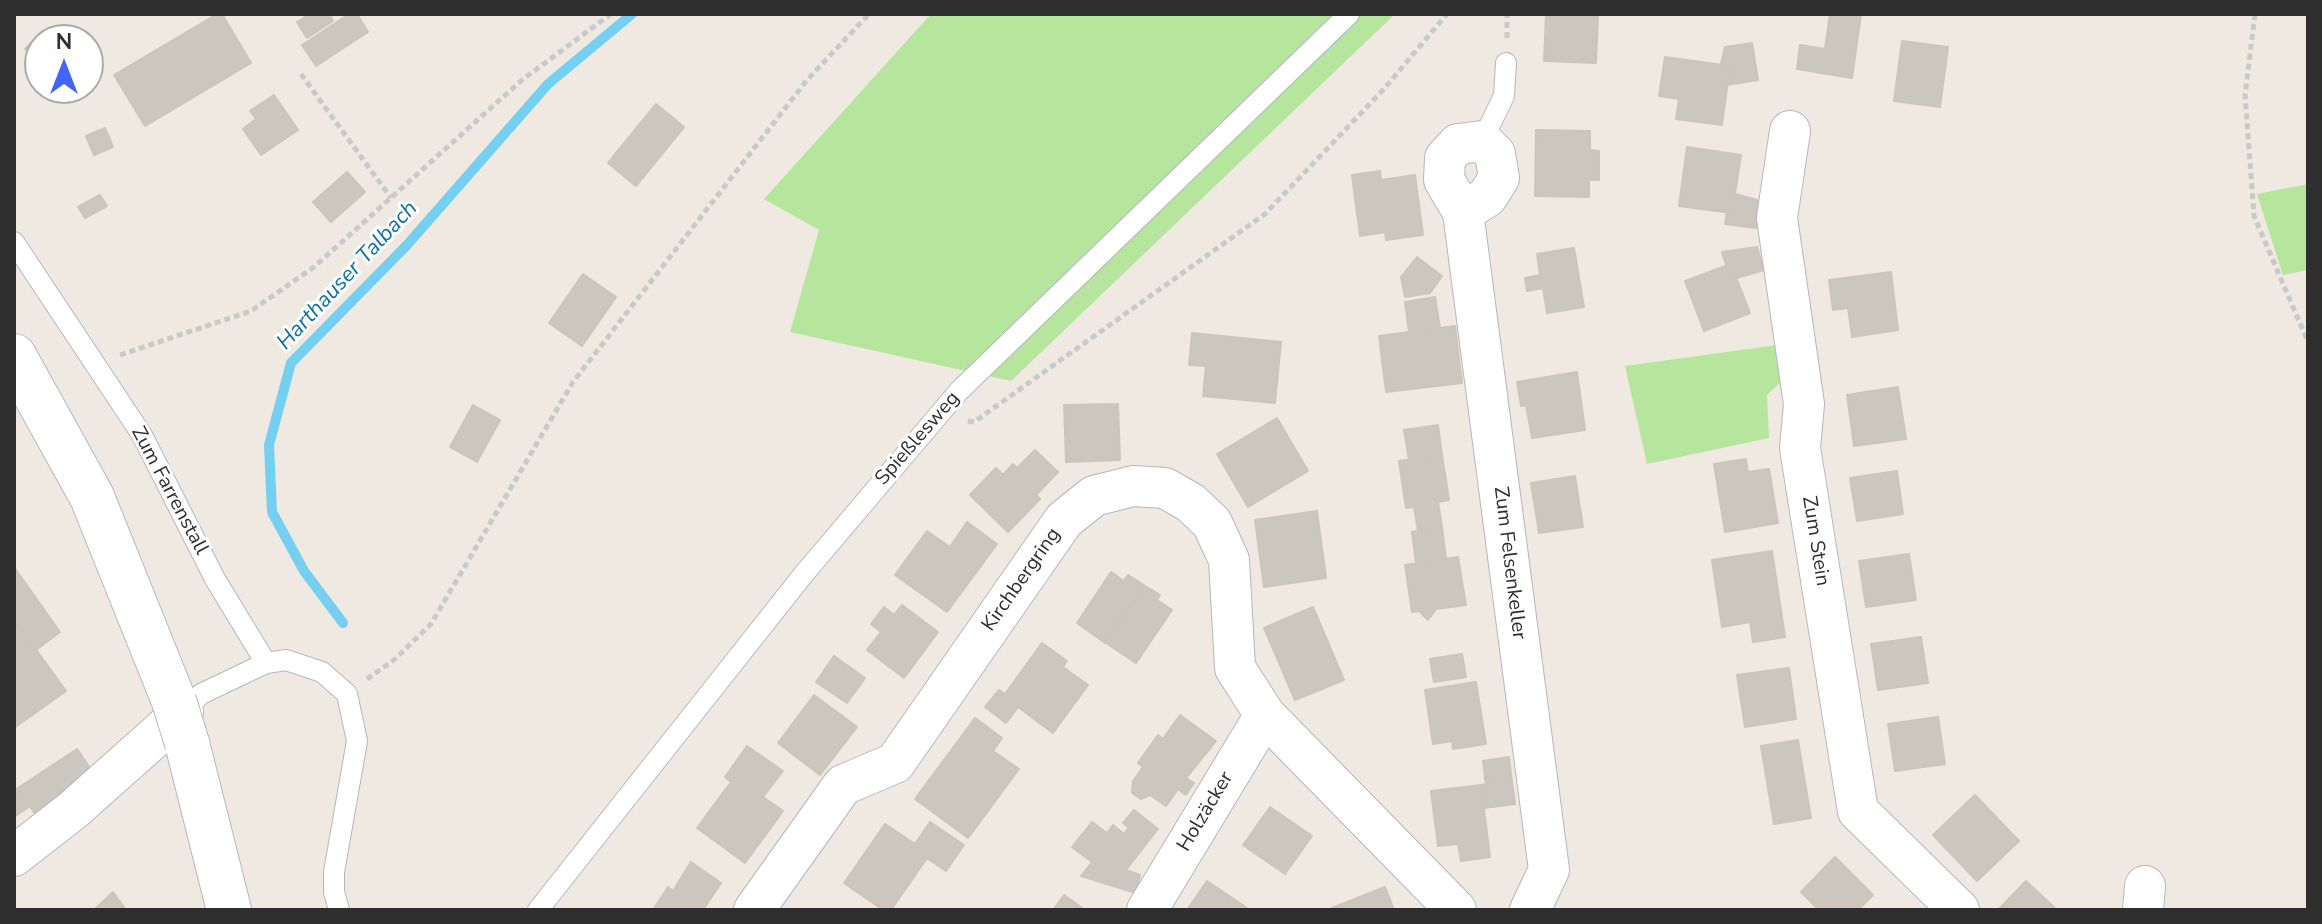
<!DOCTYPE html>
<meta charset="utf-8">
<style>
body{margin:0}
#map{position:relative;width:2322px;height:924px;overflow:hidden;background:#efe9e1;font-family:"Nunito Sans",sans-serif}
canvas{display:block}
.frame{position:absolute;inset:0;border:16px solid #2e2e2e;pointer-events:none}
.north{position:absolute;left:24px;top:24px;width:80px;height:80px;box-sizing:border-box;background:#fff;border:2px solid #ababab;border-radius:50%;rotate:0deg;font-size:22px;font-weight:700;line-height:32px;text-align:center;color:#2e2e2e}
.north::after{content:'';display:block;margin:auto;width:28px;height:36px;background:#4264fb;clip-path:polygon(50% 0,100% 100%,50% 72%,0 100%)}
</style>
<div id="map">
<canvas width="2322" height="924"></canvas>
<div class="frame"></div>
<div class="north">N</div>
</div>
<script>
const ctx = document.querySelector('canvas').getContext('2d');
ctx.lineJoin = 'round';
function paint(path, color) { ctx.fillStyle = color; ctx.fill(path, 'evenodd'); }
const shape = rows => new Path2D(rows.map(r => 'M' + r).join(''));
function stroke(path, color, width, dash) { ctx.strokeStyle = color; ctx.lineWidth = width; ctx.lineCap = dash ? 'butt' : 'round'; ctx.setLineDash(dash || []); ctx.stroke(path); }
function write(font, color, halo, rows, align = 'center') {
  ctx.font = font + ' "Nunito Sans",sans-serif'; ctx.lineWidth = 6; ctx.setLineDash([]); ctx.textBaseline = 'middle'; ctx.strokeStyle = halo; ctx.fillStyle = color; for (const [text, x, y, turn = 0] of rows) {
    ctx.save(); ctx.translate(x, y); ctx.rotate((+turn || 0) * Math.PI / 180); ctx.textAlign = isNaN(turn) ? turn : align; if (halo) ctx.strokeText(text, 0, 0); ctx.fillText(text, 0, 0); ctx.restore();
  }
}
paint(shape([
 [931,14,1395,14,1011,381,790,332,819,230,764,199],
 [2308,184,2308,270,2283,275,2257,194],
 [1785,344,1784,379,1767,395,1769,438,1647,464,1625,366]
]), '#b6e59e');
stroke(shape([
 [343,623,304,571,272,512,269,445,291,363,407,245,548,84,632,14]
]), '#75cff0', 10);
const building = shape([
 [217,14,222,14,251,63,145,126,114,75,217,14],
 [310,14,329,14,333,21,307,38,297,22,310,14],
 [349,14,357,14,368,32,316,66,302,45,349,14],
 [1546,14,1598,14,1596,63,1544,61,1546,14],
 [1830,14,1861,14,1852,78,1797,69,1800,45,1825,49,1830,14],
 [36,38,40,51,34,57,25,49,36,38],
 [1902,41,1948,47,1940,107,1894,101,1902,41],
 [1752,43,1758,80,1727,85,1730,66,1721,64,1725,47,1752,43],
 [1665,57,1730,66,1722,125,1676,119,1679,99,1659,96,1665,57],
 [59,88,77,88,82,95,69,103,59,88],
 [274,95,298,130,261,155,243,129,256,119,250,111,274,95],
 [656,104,684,127,636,186,608,163,656,104],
 [105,128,113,147,94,155,86,136,105,128],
 [1536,130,1590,131,1590,150,1599,151,1599,180,1589,180,1589,197,1535,196,1536,130],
 [1687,147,1741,155,1732,213,1679,206,1687,147],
 [1380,171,1381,180,1415,175,1423,235,1386,240,1385,232,1360,236,1352,175,1380,171],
 [347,172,365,192,331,222,313,202,347,172],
 [1735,194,1761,201,1756,228,1725,224,1727,212,1732,213,1735,194],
 [100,195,107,206,85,218,78,207,100,195],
 [1757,247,1764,270,1736,278,1731,264,1726,265,1722,252,1757,247],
 [1574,248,1584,307,1547,313,1543,288,1527,291,1525,278,1540,275,1537,254,1574,248],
 [1417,257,1442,276,1430,293,1405,297,1401,277,1417,257],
 [1731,264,1750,313,1704,331,1685,281,1731,264],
 [1891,272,1898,330,1852,337,1848,308,1833,310,1829,280,1891,272],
 [583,274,616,297,582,346,549,323,583,274],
 [1435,297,1440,328,1409,332,1405,302,1435,297],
 [1455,326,1462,383,1386,392,1379,336,1455,326],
 [1192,333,1281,342,1275,403,1203,396,1206,366,1189,365,1192,333],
 [1577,372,1585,430,1532,438,1526,405,1521,406,1517,382,1577,372],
 [1898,387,1906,439,1854,446,1847,395,1898,387],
 [1118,404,1120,460,1066,462,1064,405,1118,404],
 [473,405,500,420,477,462,450,447,473,405],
 [1277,418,1308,471,1248,507,1217,454,1277,418],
 [1438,425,1442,455,1409,460,1404,430,1438,425],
 [1035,450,1058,472,1036,495,1040,499,1008,532,970,495,996,468,1003,475,1013,464,1017,468,1035,450],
 [1442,455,1449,500,1438,502,1442,527,1418,531,1414,507,1406,508,1399,461,1442,455],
 [1746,459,1748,472,1769,469,1778,523,1725,532,1714,464,1746,459],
 [1897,471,1903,514,1857,521,1850,478,1897,471],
 [1575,476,1583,527,1539,533,1531,483,1575,476],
 [1317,511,1326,578,1264,587,1255,520,1317,511],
 [967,522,997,544,947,612,895,575,927,531,950,547,967,522],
 [1442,527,1446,559,1416,563,1412,532,1442,527],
 [1772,551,1785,637,1753,642,1750,622,1722,627,1712,560,1772,551],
 [1909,554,1916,600,1866,607,1859,561,1909,554],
 [1458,557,1466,605,1436,609,1428,620,1419,611,1412,612,1405,565,1458,557],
 [14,567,60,632,36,650,14,619,14,567],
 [1111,572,1124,581,1128,575,1144,585,1105,643,1077,623,1111,572],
 [1145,586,1160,595,1157,600,1172,610,1136,663,1106,643,1145,586],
 [902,605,938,632,904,678,867,650,881,632,871,624,884,607,894,615,902,605],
 [1313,607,1344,680,1295,700,1264,628,1313,607],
 [14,619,66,691,14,728,14,619],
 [1921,637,1928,683,1878,690,1871,644,1921,637],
 [1042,643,1067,661,1063,667,1088,685,1053,733,1018,707,1006,723,985,707,999,690,1005,694,1042,643],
 [1462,654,1466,677,1434,682,1430,659,1462,654],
 [834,656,865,678,847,703,816,682,834,656],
 [1789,668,1796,719,1745,727,1737,675,1789,668],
 [1476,682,1486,744,1453,749,1452,741,1433,744,1425,690,1476,682],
 [814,695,857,727,820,775,778,743,814,695],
 [1180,715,1216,741,1186,778,1194,783,1186,795,1178,789,1166,806,1150,795,1141,799,1132,793,1133,781,1143,767,1138,763,1158,735,1163,739,1180,715],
 [1938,717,1945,764,1895,771,1888,724,1938,717],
 [975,718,1002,738,993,751,1019,769,968,838,915,799,975,718],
 [1798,740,1811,818,1774,824,1761,746,1798,740],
 [747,746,783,771,763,797,783,811,745,863,697,828,731,782,725,777,747,746],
 [77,749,94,774,35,814,18,788,77,749],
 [1509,757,1511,774,1485,778,1483,761,1509,757],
 [1511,774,1515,804,1484,808,1481,785,1486,784,1485,778,1511,774],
 [1481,785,1490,857,1461,861,1458,844,1438,846,1431,791,1481,785],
 [18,788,30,806,14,817,14,791,18,788],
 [1975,795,2019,841,1977,881,1933,835,1975,795],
 [1270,807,1312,836,1285,874,1243,845,1270,807],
 [1134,810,1158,829,1126,870,1140,875,1136,893,1081,876,1092,862,1072,847,1092,822,1107,833,1113,825,1124,834,1129,828,1123,823,1134,810],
 [930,822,964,845,946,871,927,858,891,910,883,910,844,883,885,824,915,844,930,822],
 [1835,857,1873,895,1858,910,1819,910,1801,892,1835,857],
 [691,862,721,883,703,910,653,910,668,887,673,891,691,862],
 [1207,881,1250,910,1187,910,1207,881],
 [2026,881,2057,910,1998,910,2026,881],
 [1385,887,1394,910,1333,910,1332,908,1385,887],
 [113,892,126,910,94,910,113,892],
 [1064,895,1085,910,1053,910,1064,895]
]);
paint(building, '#cbc7bf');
stroke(building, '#cbc5ba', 2);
const service = shape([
 [1482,141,1504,96,1506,63],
 [14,242,142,435,215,579,266,663],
 [183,712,201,694,266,663,286,660,322,672,347,694,357,741,334,872,334,892,339,910],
 [538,910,803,575,959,391,1349,14]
]);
const minor = shape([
 [1790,131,1777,218,1804,404,1800,448,1858,811,1959,910],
 [1463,212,1487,197,1499,178,1495,154,1482,141,1458,144,1445,158,1444,180,1463,212,1549,870,1530,910],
 [14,856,73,810,183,712],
 [754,910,843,785,895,763,1064,520,1094,496,1133,486,1165,488,1191,503,1212,523,1229,560,1235,668,1265,715,1456,910],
 [1147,910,1265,715],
 [2143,910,2145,886]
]);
const secondary = shape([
 [14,356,92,497,174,701],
 [187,743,229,910]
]);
stroke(service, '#b4b7c1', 22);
stroke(minor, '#b4b7c1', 42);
stroke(secondary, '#b4b7c1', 46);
stroke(shape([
 [2255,14,2245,95,2254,216,2308,342],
 [1507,38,1507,14],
 [301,74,391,198],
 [120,355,251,311,314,267,522,80,611,14],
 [968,421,974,422,1265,214,1383,90,1447,14],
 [367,679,394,660,431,624,573,382,807,80,869,14]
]), '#c9c9c9', 5, [6, 4]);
stroke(service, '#fff', 20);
stroke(minor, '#fff', 40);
stroke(secondary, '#fff', 44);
const secondaryBridge = shape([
 [174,701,187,743]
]);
stroke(secondaryBridge, '#b4b7c1', 46, []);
stroke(secondaryBridge, '#fff', 44);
write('20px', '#2e2e2e', '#fff', [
 ["Spießlesweg",918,439,-49],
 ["Zum Farrenstall",169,491,62],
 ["Zum Stein",1815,541,81],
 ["Zum Felsenkeller",1509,563,83],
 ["Kirchbergring",1022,580,-55],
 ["Holzäcker",1206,812,-59]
]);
write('italic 22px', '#0d6fa3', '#fff', [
 ["Harthauser Talbach",348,276,-47]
]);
</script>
